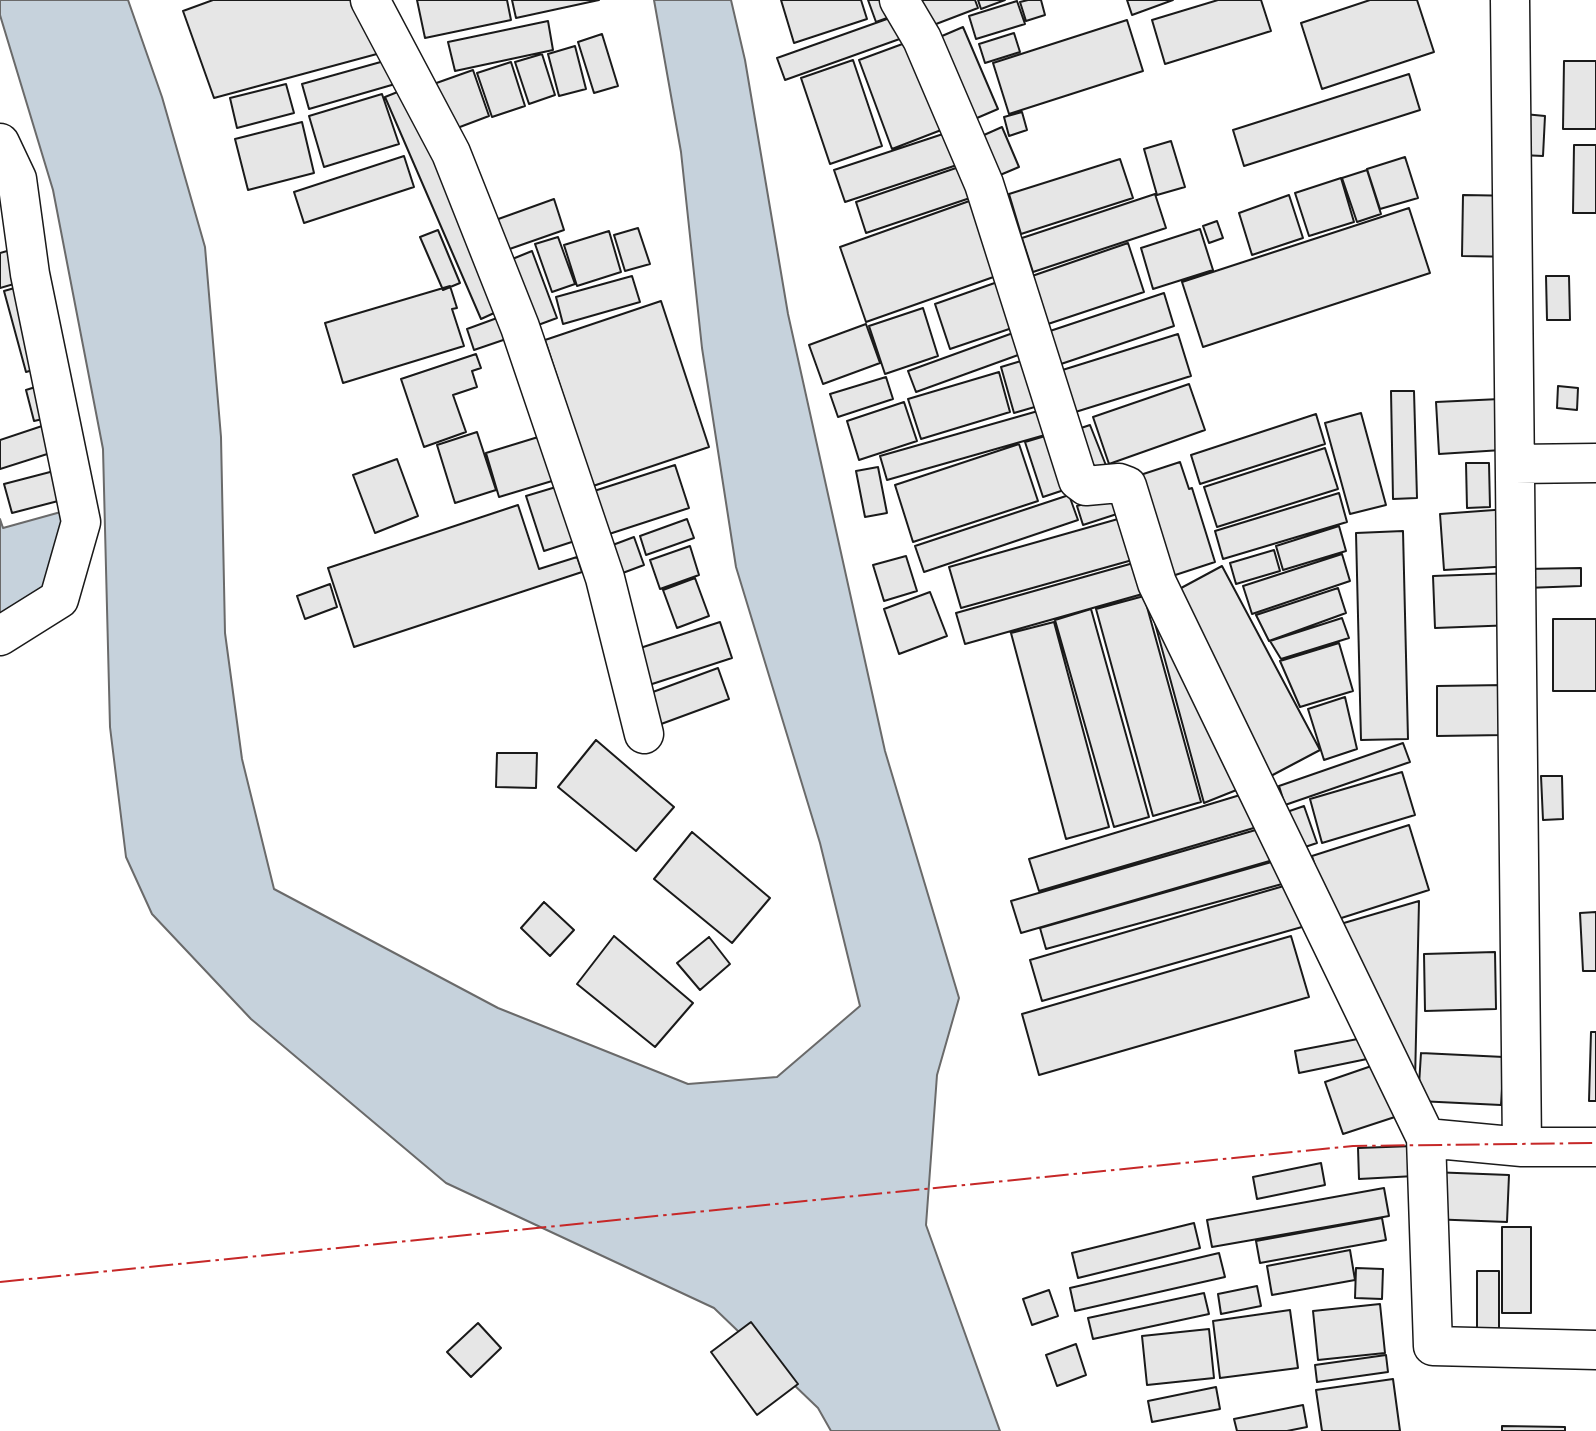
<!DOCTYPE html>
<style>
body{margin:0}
canvas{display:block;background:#fff}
</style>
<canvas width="1596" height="1431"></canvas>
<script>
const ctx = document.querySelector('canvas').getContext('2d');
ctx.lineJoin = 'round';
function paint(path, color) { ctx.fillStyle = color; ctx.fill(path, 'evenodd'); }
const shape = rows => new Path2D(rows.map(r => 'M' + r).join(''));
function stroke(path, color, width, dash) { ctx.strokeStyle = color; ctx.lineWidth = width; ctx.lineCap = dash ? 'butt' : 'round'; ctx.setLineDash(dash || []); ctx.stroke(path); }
const water = shape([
 [0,0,128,0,162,97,205,247,221,437,225,633,242,759,274,889,498,1008,688,1084,777,1077,860,1006,820,843,736,567,702,348,681,152,654,0,731,0,745,60,788,314,885,751,959,998,937,1075,926,1225,1000,1431,831,1431,818,1408,714,1308,446,1183,251,1019,152,914,126,857,110,727,103,449,53,190,0,15,0,0],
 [68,510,52,586,0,619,0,519,3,528,68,510]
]);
paint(water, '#c6d2dc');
stroke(water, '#6a6a6a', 2);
const building = shape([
 [213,0,361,0,388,51,214,98,183,11,213,0],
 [417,0,507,0,511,20,425,38,417,0],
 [512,0,599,0,516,18,512,0],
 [781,0,861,0,867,19,794,43,781,0],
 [868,0,895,0,901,13,876,22,868,0],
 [912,0,975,0,978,8,923,29,912,0],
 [978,0,1005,0,981,9,978,0],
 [1028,0,1041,0,1045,15,1026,21,1020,2,1028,0],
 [1127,0,1173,0,1132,15,1127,0],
 [1218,0,1261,0,1271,31,1165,64,1152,20,1218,0],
 [1370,0,1417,0,1434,52,1322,89,1301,23,1370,0],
 [1017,1,1025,24,976,39,969,16,1017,1],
 [901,14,908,36,785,80,777,58,901,14],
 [1127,20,1143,71,1009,114,993,63,1127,20],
 [548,21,553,50,455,71,448,42,548,21],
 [963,27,998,109,963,124,928,42,963,27],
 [1014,33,1020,52,985,63,979,44,1014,33],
 [602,34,618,86,594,93,578,42,602,34],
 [916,39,949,127,892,149,859,60,916,39],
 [575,46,586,89,559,96,548,54,575,46],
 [542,54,555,95,529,104,515,62,542,54],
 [395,58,402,82,309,109,302,84,395,58],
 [853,60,882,146,830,164,801,78,853,60],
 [1564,61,1596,61,1596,129,1563,129,1564,61],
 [511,62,525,106,492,117,477,73,511,62],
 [473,70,489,116,444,133,428,86,473,70],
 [1409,74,1420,110,1244,166,1233,130,1409,74],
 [286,84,294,113,237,128,230,98,286,84],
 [410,87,505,308,481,319,385,97,410,87],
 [382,94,399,144,324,167,309,116,382,94],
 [1022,112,1027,130,1009,136,1004,117,1022,112],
 [1524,114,1545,116,1543,156,1521,155,1524,114],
 [302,122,314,173,248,190,235,139,302,122],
 [1002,127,1019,167,993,178,975,139,1002,127],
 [949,132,960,164,845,202,834,170,949,132],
 [1171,141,1185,187,1157,195,1144,149,1171,141],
 [1574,145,1596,145,1596,213,1573,213,1574,145],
 [404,156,414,187,304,223,294,192,404,156],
 [1405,157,1418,198,1380,209,1367,169,1405,157],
 [1120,159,1133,198,1021,234,1009,194,1120,159],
 [959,167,970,198,866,233,856,202,959,167],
 [1367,170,1381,214,1357,222,1342,178,1367,170],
 [1341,178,1354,222,1309,236,1295,193,1341,178],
 [1155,194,1166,228,1033,272,1022,238,1155,194],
 [1289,195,1303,238,1252,255,1239,213,1289,195],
 [1463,195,1521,196,1520,257,1462,256,1463,195],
 [554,199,564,230,501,252,490,222,554,199],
 [975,199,1002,274,866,322,840,247,975,199],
 [1409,208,1430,273,1203,347,1182,282,1409,208],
 [1217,221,1223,238,1209,243,1203,226,1217,221],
 [638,228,650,264,625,271,614,235,638,228],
 [1200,229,1213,270,1153,289,1141,248,1200,229],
 [438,230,460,283,443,290,420,237,438,230],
 [609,231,621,272,577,286,564,245,609,231],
 [558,237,575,284,552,292,535,244,558,237],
 [1128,243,1144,292,1048,324,1032,276,1128,243],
 [21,247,31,279,0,288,0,253,21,247],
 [532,251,557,318,530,328,505,262,532,251],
 [632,276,640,302,563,324,556,297,632,276],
 [1546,276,1569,276,1570,320,1547,320,1546,276],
 [1006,279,1021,325,950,349,935,304,1006,279],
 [25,285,47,366,26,372,4,291,25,285],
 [450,286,457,308,452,309,464,346,343,383,325,323,450,286],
 [1164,293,1174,326,1058,365,1047,332,1164,293],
 [661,301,709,447,593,486,545,340,661,301],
 [923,308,938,356,885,374,869,326,923,308],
 [508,314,515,336,474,350,467,329,508,314],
 [866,324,880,363,823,384,809,345,866,324],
 [1024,329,1032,350,916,392,908,371,1024,329],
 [1178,334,1191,376,1069,414,1056,372,1178,334],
 [476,354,481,368,472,371,477,387,453,395,466,432,424,447,401,379,476,354],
 [1031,358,1045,404,1014,413,1001,367,1031,358],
 [999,372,1010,412,921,439,908,399,999,372],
 [886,377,893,399,838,417,830,394,886,377],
 [48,383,56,416,34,421,26,390,48,383],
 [1189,384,1205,430,1109,464,1093,417,1189,384],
 [1558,386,1578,388,1577,410,1557,408,1558,386],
 [1391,391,1414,391,1417,498,1393,499,1391,391],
 [1500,399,1502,450,1439,454,1436,402,1500,399],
 [904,402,917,441,859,460,847,421,904,402],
 [1045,409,1052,433,887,480,880,456,1045,409],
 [1361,413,1386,505,1350,514,1325,423,1361,413],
 [1316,414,1325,444,1200,484,1191,455,1316,414],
 [54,422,63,449,0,469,0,440,54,422],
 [1090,425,1107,468,1086,477,1069,432,1090,425],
 [477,432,496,490,455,503,437,445,477,432],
 [548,434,562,478,499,497,486,453,548,434],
 [1052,434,1070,488,1043,497,1025,442,1052,434],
 [1019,444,1038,501,913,542,895,485,1019,444],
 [1325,448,1338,489,1217,527,1204,487,1325,448],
 [397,459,418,516,375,533,353,475,397,459],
 [1180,462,1189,489,1192,488,1215,562,1160,580,1128,479,1180,462],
 [1466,463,1489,463,1490,507,1467,508,1466,463],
 [675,465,689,508,606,535,591,492,675,465],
 [878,467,887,513,865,517,856,471,878,467],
 [54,471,62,500,12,513,4,484,54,471],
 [566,484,584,538,544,551,526,496,566,484],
 [1339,493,1347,522,1223,559,1215,531,1339,493],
 [1115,494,1120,513,1083,525,1077,506,1115,494],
 [1069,495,1078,520,924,572,915,546,1069,495],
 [518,505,539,569,577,557,582,572,354,647,328,568,518,505],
 [1508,509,1512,566,1444,570,1440,514,1508,509],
 [1125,517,1136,559,961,608,949,567,1125,517],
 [687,519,694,538,646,555,640,536,687,519],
 [1339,526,1346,551,1283,570,1276,546,1339,526],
 [1403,531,1408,739,1361,740,1356,533,1403,531],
 [634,537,644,565,612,577,602,549,634,537],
 [690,546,699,575,660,589,650,560,690,546],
 [1274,550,1280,571,1236,584,1230,563,1274,550],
 [1342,554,1350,581,1252,614,1243,586,1342,554],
 [906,556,917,591,884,601,873,565,906,556],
 [1137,562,1146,593,965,644,956,613,1137,562],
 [1222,566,1320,750,1267,778,1170,594,1222,566],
 [1581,568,1581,586,1525,588,1525,569,1581,568],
 [1513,573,1515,625,1435,628,1433,576,1513,573],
 [695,578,709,616,677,628,663,590,695,578],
 [330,584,337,607,305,619,297,596,330,584],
 [1338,588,1346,613,1269,641,1256,615,1338,588],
 [930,592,947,636,899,654,884,609,930,592],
 [1144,596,1201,802,1153,816,1096,609,1144,596],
 [1150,605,1249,785,1204,803,1150,605],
 [1091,609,1149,817,1114,827,1055,620,1091,609],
 [1342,618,1349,638,1281,659,1270,641,1342,618],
 [1553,619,1596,619,1596,691,1553,691,1553,619],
 [720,622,732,658,646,686,634,650,720,622],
 [1054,622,1109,827,1066,839,1011,633,1054,622],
 [1339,643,1353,691,1300,707,1280,661,1339,643],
 [718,668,729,699,653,727,642,696,718,668],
 [1505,685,1505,735,1437,736,1437,686,1505,685],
 [1345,697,1357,749,1324,760,1308,709,1345,697],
 [596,740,674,807,636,851,558,787,596,740],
 [1403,743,1410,762,1285,805,1279,786,1403,743],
 [497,753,537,753,536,788,496,787,497,753],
 [1402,772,1415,815,1322,843,1310,799,1402,772],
 [1541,776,1562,776,1563,819,1543,820,1541,776],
 [1250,792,1264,825,1039,891,1029,859,1250,792],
 [1304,806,1317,843,1296,850,1284,813,1304,806],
 [1409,825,1429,890,1332,921,1312,856,1409,825],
 [1266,827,1280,858,1021,933,1011,901,1266,827],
 [692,832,770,898,732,943,654,879,692,832],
 [1282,859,1293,881,1046,949,1040,928,1282,859],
 [1294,883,1316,923,1042,1001,1030,960,1294,883],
 [1419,901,1415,1082,1337,925,1419,901],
 [544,902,574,930,550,956,521,928,544,902],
 [1596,912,1596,971,1583,971,1580,913,1596,912],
 [614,936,693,1003,655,1047,577,984,614,936],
 [1291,936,1309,997,1039,1075,1022,1014,1291,936],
 [709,937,730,964,700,990,677,963,709,937],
 [1495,952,1496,1009,1425,1011,1424,954,1495,952],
 [1591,1032,1596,1032,1596,1101,1589,1101,1591,1032],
 [1363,1038,1367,1059,1299,1073,1295,1051,1363,1038],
 [1421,1053,1504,1057,1501,1105,1418,1101,1421,1053],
 [1386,1061,1404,1114,1343,1134,1325,1082,1386,1061],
 [1414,1146,1415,1176,1359,1179,1358,1148,1414,1146],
 [1321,1163,1325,1185,1257,1199,1253,1177,1321,1163],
 [1431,1172,1509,1175,1507,1222,1429,1219,1431,1172],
 [1384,1188,1389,1216,1212,1247,1207,1220,1384,1188],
 [1382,1218,1386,1240,1260,1263,1256,1241,1382,1218],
 [1194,1223,1200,1248,1078,1278,1072,1253,1194,1223],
 [1502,1227,1531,1227,1531,1313,1502,1313,1502,1227],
 [1350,1250,1355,1280,1272,1295,1267,1266,1350,1250],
 [1219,1253,1225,1277,1075,1311,1070,1288,1219,1253],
 [1356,1268,1383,1269,1382,1299,1355,1298,1356,1268],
 [1477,1271,1499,1271,1499,1342,1477,1342,1477,1271],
 [1257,1286,1261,1306,1221,1314,1218,1294,1257,1286],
 [1049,1290,1058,1316,1032,1325,1023,1299,1049,1290],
 [1204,1293,1209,1314,1093,1339,1088,1318,1204,1293],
 [1380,1304,1385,1353,1318,1360,1313,1311,1380,1304],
 [1290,1310,1298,1368,1220,1378,1213,1321,1290,1310],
 [751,1322,798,1384,757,1415,711,1352,751,1322],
 [478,1323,501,1348,471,1377,447,1352,478,1323],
 [1209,1329,1214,1378,1147,1385,1142,1336,1209,1329],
 [1076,1344,1086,1375,1057,1386,1046,1355,1076,1344],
 [1386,1355,1388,1372,1317,1382,1315,1365,1386,1355],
 [1393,1379,1400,1431,1322,1431,1316,1390,1393,1379],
 [1216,1387,1220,1409,1152,1422,1148,1401,1216,1387],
 [1303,1405,1307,1427,1287,1431,1237,1431,1234,1419,1303,1405],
 [1502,1426,1565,1427,1565,1431,1502,1431,1502,1426]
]);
paint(building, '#e6e6e6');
stroke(building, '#1a1a1a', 2);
const minor = shape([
 [370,0,451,153,520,327,605,578,644,734],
 [899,0,922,39,984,184,1078,480,1086,486,1119,483,1127,486,1157,583,1426,1138,1433,1346,1596,1350],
 [1510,0,1522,1147],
 [0,143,17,179,30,274,81,522,59,599,0,636],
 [1515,464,1596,463],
 [1426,1138,1522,1147,1596,1147]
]);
stroke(minor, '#1a1a1a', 41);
stroke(minor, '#fff', 38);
stroke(shape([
 [0,1282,1353,1146,1596,1143]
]), '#c62828', 2, [24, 5, 3.5, 5]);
</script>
